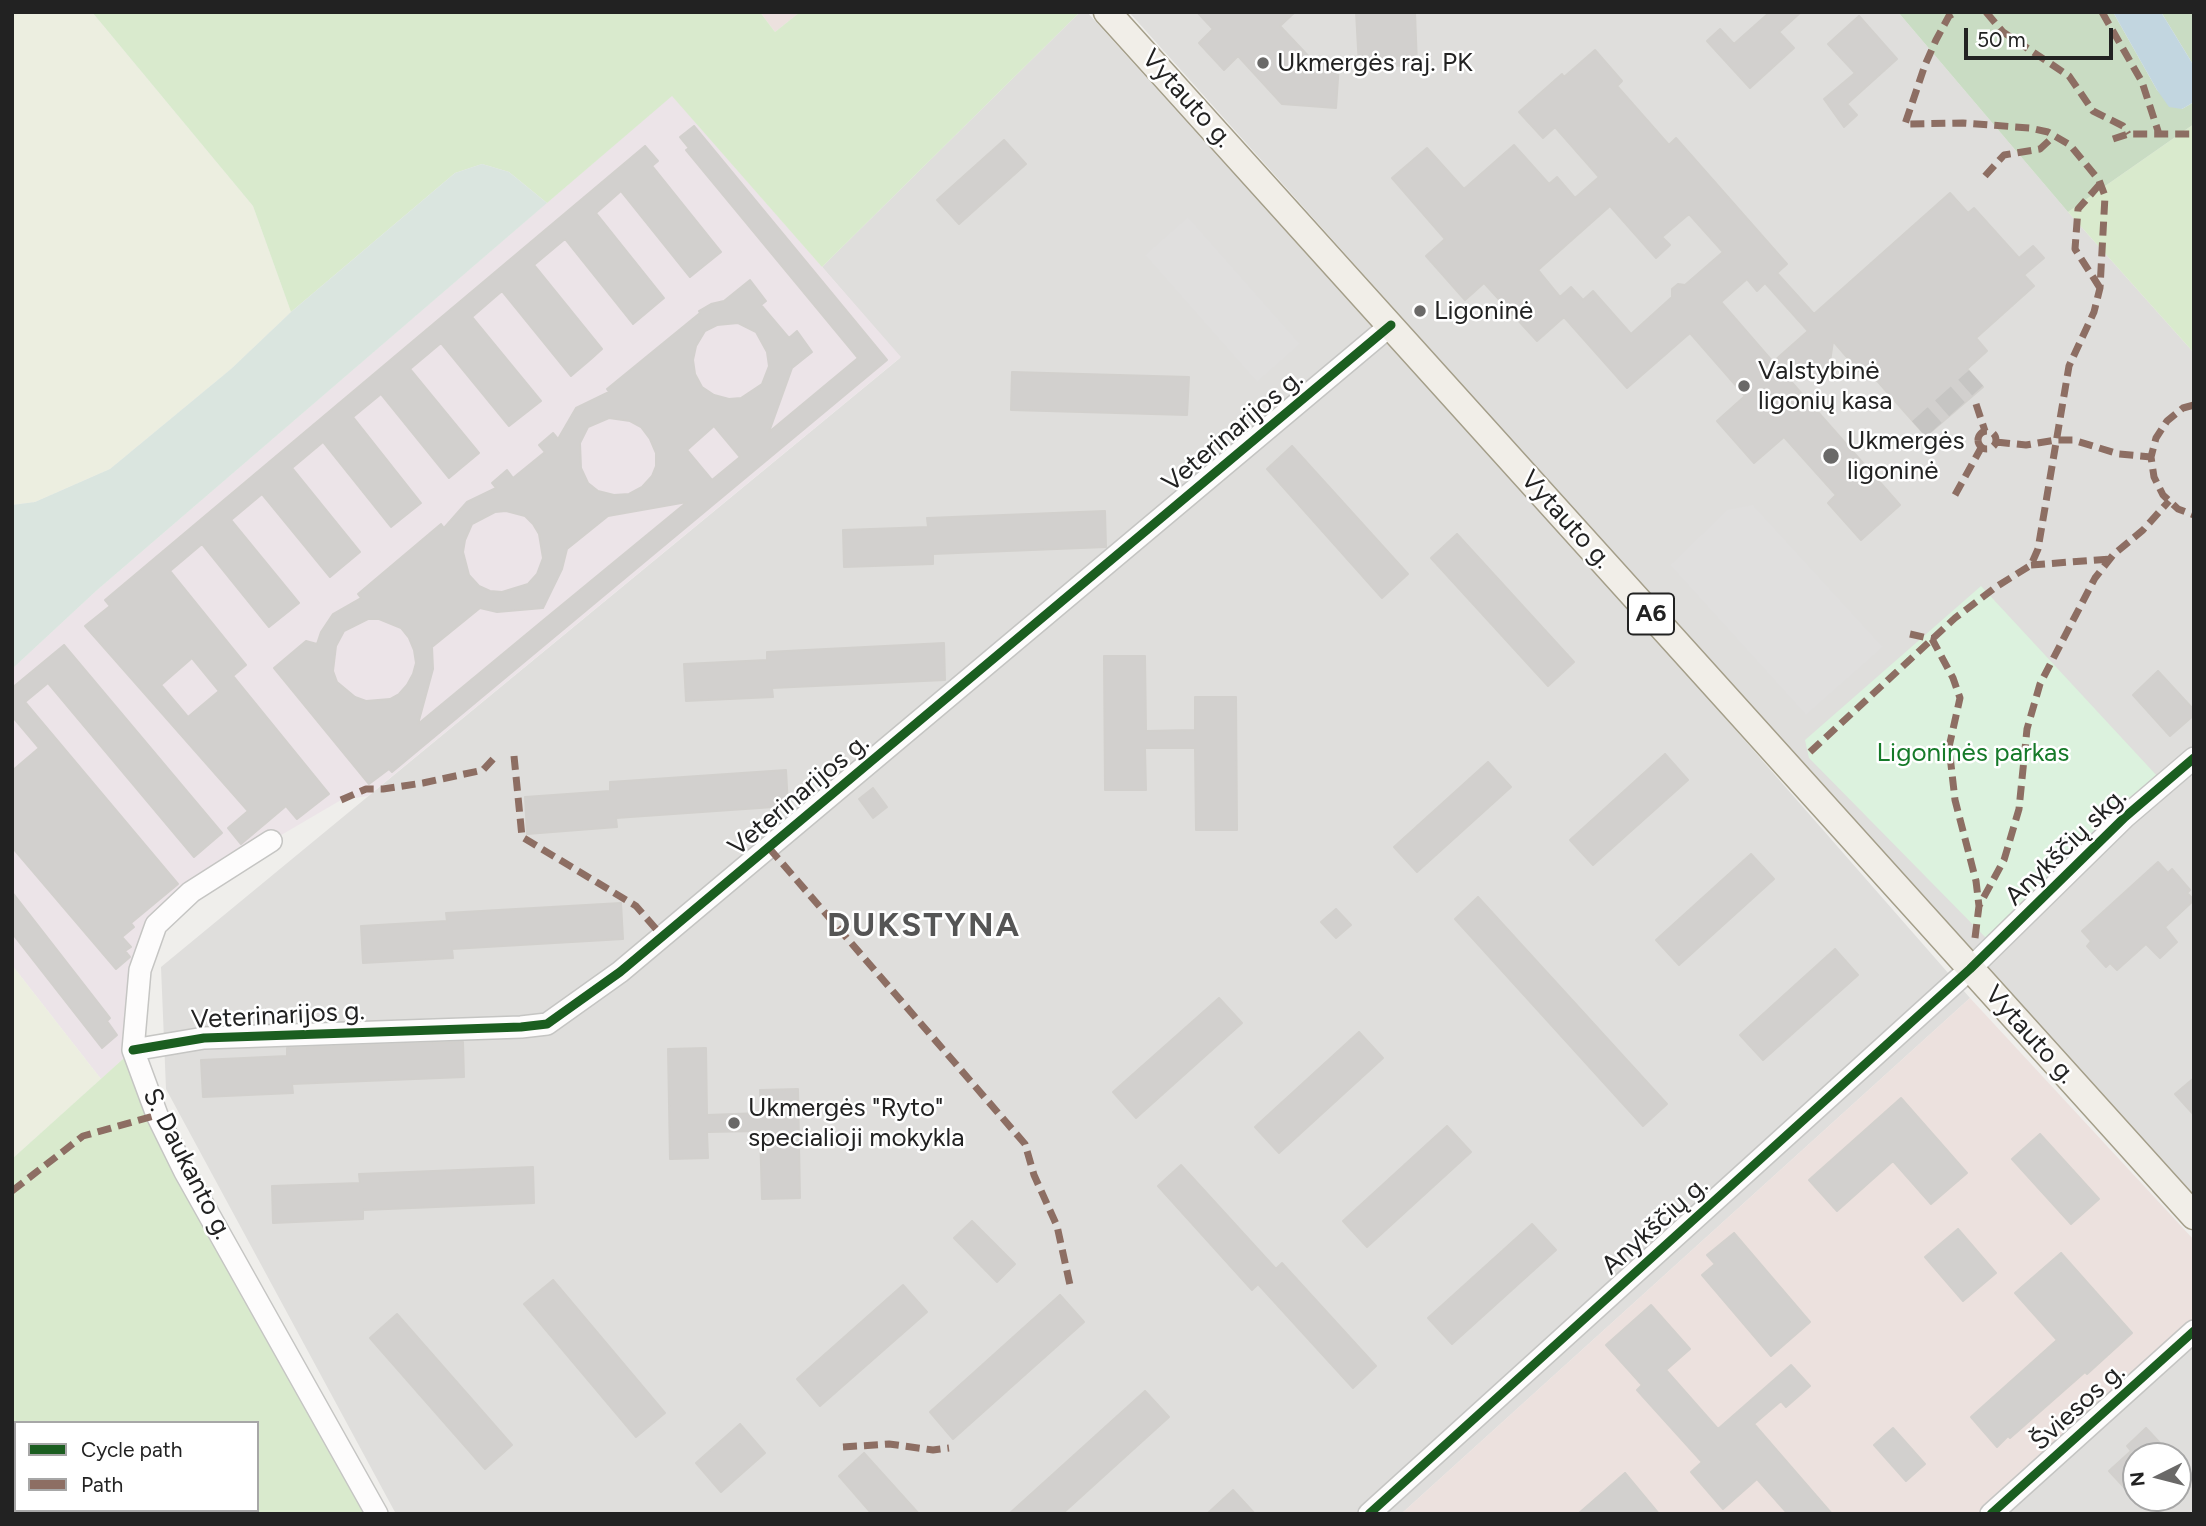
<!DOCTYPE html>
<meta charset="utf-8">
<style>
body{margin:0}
#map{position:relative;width:2206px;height:1526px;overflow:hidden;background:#efeeeb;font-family:Figtree,sans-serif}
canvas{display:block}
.frame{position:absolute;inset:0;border:14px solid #222;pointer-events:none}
.legend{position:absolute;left:14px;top:1421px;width:245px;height:91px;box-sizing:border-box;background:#fff;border:2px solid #a7a7a7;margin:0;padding:9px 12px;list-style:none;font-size:21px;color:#222}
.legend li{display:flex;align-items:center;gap:14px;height:35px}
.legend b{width:35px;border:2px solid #a7a7a7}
.north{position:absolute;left:2122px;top:1442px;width:70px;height:70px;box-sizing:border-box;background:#fff;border:2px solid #a7a7a7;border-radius:50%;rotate:264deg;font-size:19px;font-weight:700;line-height:28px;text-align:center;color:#222}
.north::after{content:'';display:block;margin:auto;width:24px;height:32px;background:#6a6968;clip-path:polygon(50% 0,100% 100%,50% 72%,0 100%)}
.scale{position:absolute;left:1964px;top:28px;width:149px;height:32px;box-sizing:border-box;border:4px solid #222;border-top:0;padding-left:9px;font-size:21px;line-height:24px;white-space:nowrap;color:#222;-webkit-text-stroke:5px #fff;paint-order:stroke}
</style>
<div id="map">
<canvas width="2206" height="1526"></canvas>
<div class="frame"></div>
<ul class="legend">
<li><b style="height:9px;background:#1b5e20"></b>Cycle path</li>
<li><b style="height:9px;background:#8d6e63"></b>Path</li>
</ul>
<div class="north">N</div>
<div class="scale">50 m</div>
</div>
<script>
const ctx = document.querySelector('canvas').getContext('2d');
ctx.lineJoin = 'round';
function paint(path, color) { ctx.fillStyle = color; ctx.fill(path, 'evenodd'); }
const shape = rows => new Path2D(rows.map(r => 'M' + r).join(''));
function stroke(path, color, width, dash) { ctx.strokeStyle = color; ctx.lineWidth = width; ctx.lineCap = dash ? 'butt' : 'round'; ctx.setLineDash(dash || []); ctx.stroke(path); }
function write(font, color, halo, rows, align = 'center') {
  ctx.font = font + ' Figtree,sans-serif'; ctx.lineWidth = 5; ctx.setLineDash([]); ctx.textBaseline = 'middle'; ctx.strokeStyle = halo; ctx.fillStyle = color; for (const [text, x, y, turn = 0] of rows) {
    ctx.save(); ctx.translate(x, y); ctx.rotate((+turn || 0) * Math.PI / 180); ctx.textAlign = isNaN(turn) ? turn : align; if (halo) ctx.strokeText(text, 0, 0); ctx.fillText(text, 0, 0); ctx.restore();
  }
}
paint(shape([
 [1080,12,1087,12,1691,679,1970,998,1401,1514,396,1514,166,1089,161,967,900,358,822,267],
 [1129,12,1898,12,2068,212,2194,353,2194,1197,1803,766],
 [2194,1320,2194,1514,1981,1514],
 [2136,1456,2178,1456,2178,1498,2136,1498]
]), '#dfdedc');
paint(shape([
 [760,12,800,12,775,32],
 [1970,998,2194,1240,2194,1320,1981,1514,1401,1514]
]), '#ece1de');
paint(shape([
 [672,95,901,357,368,796,341,800,271,841,156,925,133,1050,101,1079,12,965,12,669,96,591]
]), '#ece4e8');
paint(shape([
 [12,12,92,12,253,206,291,312,231,369,110,469,35,502,12,505],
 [12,965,101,1079,12,1159]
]), '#eceee0');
paint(shape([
 [92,12,760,12,775,32,800,12,1080,12,822,267,672,96,547,203,509,172,482,164,455,173,291,312,253,206],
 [2194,124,2194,353,2068,212],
 [133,1050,374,1514,12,1514,12,1159],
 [16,1423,257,1423,257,1510,16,1510]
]), '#d9eacd');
paint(shape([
 [1898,12,2113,12,2157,90,2182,109,2194,102,2194,124,2068,212],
 [2161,12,2194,12,2194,66]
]), '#c9dcc3');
paint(shape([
 [482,164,509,172,547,203,96,591,12,669,12,505,35,502,110,469,231,369,291,312,455,173]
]), '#dae5df');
paint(shape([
 [1981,586,2159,778,1987,939,1809,758,1805,740]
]), '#dcf2de');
paint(shape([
 [1188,217,1300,344,1257,382,1145,255],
 [1753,505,1883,647,1806,715,1670,565,1727,510]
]), '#e0dfde');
paint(shape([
 [2113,12,2161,12,2194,66,2194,102,2182,109,2169,107,2157,90]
]), '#c2d6e0');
const building = shape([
 [1197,12,1295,12,1280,26,1314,62,1339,64,1336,108,1282,104,1238,56,1224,70,1199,43,1213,29,1197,12],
 [1356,12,1415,12,1417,65,1359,67,1356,12],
 [1770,12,1801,12,1779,32,1794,48,1750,88,1707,41,1720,29,1734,44,1770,12],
 [1859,16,1897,59,1847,104,1857,115,1844,127,1824,99,1855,73,1828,44,1859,16],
 [1595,50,1622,81,1617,86,1669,145,1676,138,1787,264,1777,273,1814,314,1950,193,1968,213,1974,208,2019,258,2033,246,2044,258,2024,275,2034,286,1976,338,1987,351,1967,369,1983,387,1926,436,1864,366,1859,371,1833,341,1829,369,1820,378,1780,369,1900,505,1861,540,1828,503,1836,495,1784,437,1754,463,1717,421,1745,396,1690,333,1627,388,1564,317,1537,341,1484,283,1465,300,1426,256,1445,239,1392,178,1427,148,1464,189,1514,145,1549,184,1557,177,1575,198,1599,177,1555,127,1543,138,1519,112,1562,74,1564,77,1595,50],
 [1610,206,1656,258,1670,245,1662,237,1689,214,1723,252,1685,285,1678,284,1672,289,1672,297,1631,334,1593,291,1583,300,1571,287,1560,297,1538,270,1610,206],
 [1747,279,1757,291,1765,283,1808,331,1773,362,1721,302,1747,279],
 [694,126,887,360,392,772,389,769,369,784,274,668,306,641,317,644,321,632,333,614,361,598,358,594,441,524,444,528,467,502,496,488,492,483,507,470,513,478,545,452,539,445,553,433,558,439,576,408,609,392,607,389,700,313,699,311,711,304,724,301,750,280,766,301,761,305,789,338,797,331,812,352,792,368,769,432,858,358,686,150,689,148,680,137,694,126],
 [738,323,756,332,767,352,769,366,762,384,741,398,729,399,714,395,702,387,695,374,693,360,696,346,705,331,717,325,738,323],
 [609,418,630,421,641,427,650,439,656,453,656,466,652,476,642,487,629,494,614,495,598,491,588,483,581,468,580,443,588,427,609,418],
 [714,426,740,457,712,480,687,450,714,426],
 [687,502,546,618,418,724,433,669,432,647,480,608,497,612,543,608,562,569,567,549,608,516,687,502],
 [506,511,525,516,533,524,539,534,543,558,537,574,528,584,502,592,490,591,479,586,469,575,463,552,465,540,472,524,495,512,506,511],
 [368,619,379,619,401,628,409,638,414,650,416,663,413,674,407,685,399,694,390,699,366,701,355,697,337,682,333,671,336,646,344,631,368,619],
 [1004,140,1026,164,959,224,937,200,1004,140],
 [645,146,658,161,652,166,721,252,690,277,621,191,596,213,664,298,633,324,565,239,534,265,602,349,591,359,571,376,502,291,472,317,541,401,509,426,441,343,410,369,479,453,449,478,381,394,353,417,421,503,391,527,323,442,292,468,360,552,330,577,262,494,231,520,299,603,269,627,202,544,170,571,246,665,233,676,329,794,297,819,286,806,241,844,228,828,248,811,85,626,110,606,105,600,645,146],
 [192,658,219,691,188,717,161,685,192,658],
 [1012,372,1189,377,1187,415,1011,410,1012,372],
 [1292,446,1408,574,1382,598,1267,469,1292,446],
 [1105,511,1106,547,933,554,933,564,844,567,843,530,928,527,927,518,1105,511],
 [1457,534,1574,662,1548,686,1431,558,1457,534],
 [944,643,945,680,772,688,773,697,686,701,684,664,767,660,767,652,944,643],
 [64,645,222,833,194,857,48,683,25,702,178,884,131,923,134,927,122,937,131,947,125,951,130,957,116,969,12,847,12,771,39,748,12,716,12,688,64,645],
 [1104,656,1145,656,1146,731,1195,730,1195,697,1236,697,1237,830,1196,830,1195,748,1145,748,1146,790,1105,790,1104,656],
 [2158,671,2194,710,2194,715,2170,736,2133,695,2158,671],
 [1665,754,1688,780,1593,865,1570,840,1665,754],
 [1488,762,1511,787,1417,872,1394,847,1488,762],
 [786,770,788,806,616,818,617,827,527,834,525,797,610,791,610,782,786,770],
 [873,788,887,807,873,818,859,799,873,788],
 [1751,854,1774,879,1679,965,1656,940,1751,854],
 [2158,862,2168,873,2172,869,2190,890,2187,893,2194,900,2165,927,2177,942,2160,958,2146,944,2117,970,2110,963,2106,967,2087,946,2091,941,2082,931,2158,862],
 [12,892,110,1018,107,1021,117,1035,102,1048,12,933,12,892],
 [1478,897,1667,1104,1643,1126,1455,919,1478,897],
 [621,903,623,939,452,949,453,958,363,963,361,926,447,921,446,913,621,903],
 [1336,909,1351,925,1336,938,1321,922,1336,909],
 [1835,949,1858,975,1763,1060,1740,1035,1835,949],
 [1219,998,1242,1023,1136,1118,1113,1092,1219,998],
 [1359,1032,1383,1058,1279,1153,1255,1127,1359,1032],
 [463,1042,464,1077,292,1084,293,1093,203,1097,201,1060,287,1056,287,1048,463,1042],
 [706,1048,707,1115,761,1113,760,1090,798,1089,800,1198,762,1199,760,1131,707,1132,708,1158,670,1159,668,1049,706,1048],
 [2194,1078,2194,1115,2175,1094,2194,1078],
 [1901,1098,1967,1173,1931,1204,1893,1161,1837,1211,1809,1180,1901,1098],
 [1447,1126,1471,1152,1367,1247,1343,1221,1447,1126],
 [2040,1134,2099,1199,2071,1224,2012,1159,2040,1134],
 [1181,1165,1276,1269,1282,1263,1376,1366,1353,1388,1258,1284,1252,1290,1158,1186,1181,1165],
 [533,1167,534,1203,363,1210,363,1219,273,1223,272,1186,360,1183,359,1174,533,1167],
 [972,1221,1015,1264,997,1282,954,1238,972,1221],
 [1532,1224,1556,1250,1452,1344,1428,1318,1532,1224],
 [1958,1229,1996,1273,1963,1301,1925,1257,1958,1229],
 [1734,1233,1810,1322,1771,1356,1702,1275,1715,1264,1707,1255,1734,1233],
 [2061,1253,2132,1333,2087,1374,2085,1372,2010,1438,2008,1436,1997,1447,1971,1417,2057,1340,2015,1293,2061,1253],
 [553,1280,665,1413,636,1437,524,1304,553,1280],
 [903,1285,927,1312,820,1406,797,1379,903,1285],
 [1060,1295,1084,1322,953,1439,930,1412,1060,1295],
 [1651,1305,1690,1349,1666,1370,1718,1429,1791,1365,1810,1386,1786,1407,1781,1401,1754,1424,1832,1514,1788,1514,1757,1479,1723,1509,1691,1472,1702,1462,1637,1390,1642,1385,1606,1345,1651,1305],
 [397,1314,512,1445,485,1469,370,1338,397,1314],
 [1145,1391,1169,1417,1062,1514,1009,1514,1145,1391],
 [740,1424,765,1453,721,1492,696,1463,740,1424],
 [1893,1428,1925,1464,1906,1481,1874,1445,1893,1428],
 [2146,1428,2160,1443,2156,1447,2165,1456,2136,1456,2136,1500,2109,1471,2131,1451,2127,1446,2146,1428],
 [864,1453,919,1514,872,1514,839,1476,864,1453],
 [1625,1473,1659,1514,1578,1514,1625,1473],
 [1233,1490,1255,1514,1207,1514,1233,1490]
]);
paint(building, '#d2d0ce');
stroke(building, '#d2d0cd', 2);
stroke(shape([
 [1919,429,1976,378]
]), '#c6c5c3', 21, [21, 10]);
const minor = shape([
 [271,841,191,892,156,925,140,970,133,1050,157,1115,185,1172,377,1514],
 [133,1050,204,1038,521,1027,547,1024,620,972,1391,325],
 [1369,1514,1970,969,2125,817,2194,758],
 [1991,1514,2194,1331]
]);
const major = shape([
 [1107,12,2194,1216]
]);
stroke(minor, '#c5c5c3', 24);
stroke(major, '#a49e89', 29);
stroke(minor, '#fdfcfc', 21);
stroke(major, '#f1eee8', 26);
stroke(shape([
 [1986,12,2003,32,2069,76,2093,111,2123,126,2128,134],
 [2102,12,2142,82,2159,134],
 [2113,139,2128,134,2194,134],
 [1985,176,2004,155,2040,149,2054,136],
 [2100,288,2075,249,2078,209,2100,184],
 [1976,404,1985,431],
 [2194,405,2183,408,2167,421,2156,438,2151,457,2154,477,2163,495,2178,509,2194,515],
 '1978 440a9 9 0 1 1 18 0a9 9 0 1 1-18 0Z',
 [1996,442,2026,445,2056,440,2073,440,2119,454,2151,457],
 [1955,495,1981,448],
 [2031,565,2110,559],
 [1910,634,1932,639,1953,678,1960,698,1949,747,1955,800,1976,881,1979,906],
 [1810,752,1955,618,1996,587,2031,565,2038,549,2069,366,2094,312,2100,288,2105,196,2099,180,2070,145,2048,132,2030,128,1963,123,1905,124,1925,65,1936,40,1949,16,1956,12],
 [514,756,522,837,636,906,663,937],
 [341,800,366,789,383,789,423,783,483,770,495,757],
 [769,848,1025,1144,1034,1175,1057,1226,1070,1285],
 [1975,938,1979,906,2004,860,2019,809,2027,729,2040,684,2095,578,2113,555,2143,530,2169,501],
 [12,1191,83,1136,157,1115],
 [843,1447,889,1444,933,1450,949,1448]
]), '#8d6e63', 7, [14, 7]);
stroke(shape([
 [133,1050,204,1038,521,1027,547,1024,620,972,1391,325],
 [1369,1514,1970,969,2125,817,2194,758],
 [1991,1514,2194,1331]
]), '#1b5e20', 9);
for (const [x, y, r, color] of [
 [1263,63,7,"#6a6968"],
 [1420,311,7,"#6a6968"],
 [1744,386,7,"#6a6968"],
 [1831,456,9,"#6a6968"],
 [734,1123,7,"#6a6968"]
]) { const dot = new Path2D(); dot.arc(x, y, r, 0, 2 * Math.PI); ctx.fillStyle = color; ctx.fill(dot); stroke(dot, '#fff', 2.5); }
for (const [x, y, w] of [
 [1651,614,46]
]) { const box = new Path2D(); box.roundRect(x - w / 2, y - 20.5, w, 41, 5); ctx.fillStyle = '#fff'; ctx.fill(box); stroke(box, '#222', 2); }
write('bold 24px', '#222', null, [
 ["A6",1651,614]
]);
write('26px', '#222', '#fff', [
 ["Ukmergės raj. PK",1277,63],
 ["Ligoninė",1434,311],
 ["Valstybinė",1758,371],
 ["ligonių kasa",1758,401],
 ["Ukmergės",1847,441],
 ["ligoninė",1847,471],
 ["Ukmergės \"Ryto\"",748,1108],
 ["specialioji mokykla",748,1138]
], 'left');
write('26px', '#222', '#fff', [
 ["Vytauto g.",1187,99,48],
 ["Veterinarijos g.",1233,431,-40],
 ["Vytauto g.",1566,520,48],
 ["Veterinarijos g.",799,795,-40],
 ["Anykščių skg.",2066,847,-44],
 ["Veterinarijos g.",278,1016,-3],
 ["Vytauto g.",2030,1035,48],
 ["S. Daukanto g.",187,1164,63],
 ["Anykščių g.",1655,1226,-42],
 ["Šviesos g.",2078,1407,-42]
]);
write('26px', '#167a29', '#fff', [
 ["Ligoninės parkas",1973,753]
]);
ctx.letterSpacing = '2px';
write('bold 33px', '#555', '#fff', [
 ["DUKSTYNA",924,926]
]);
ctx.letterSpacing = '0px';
</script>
